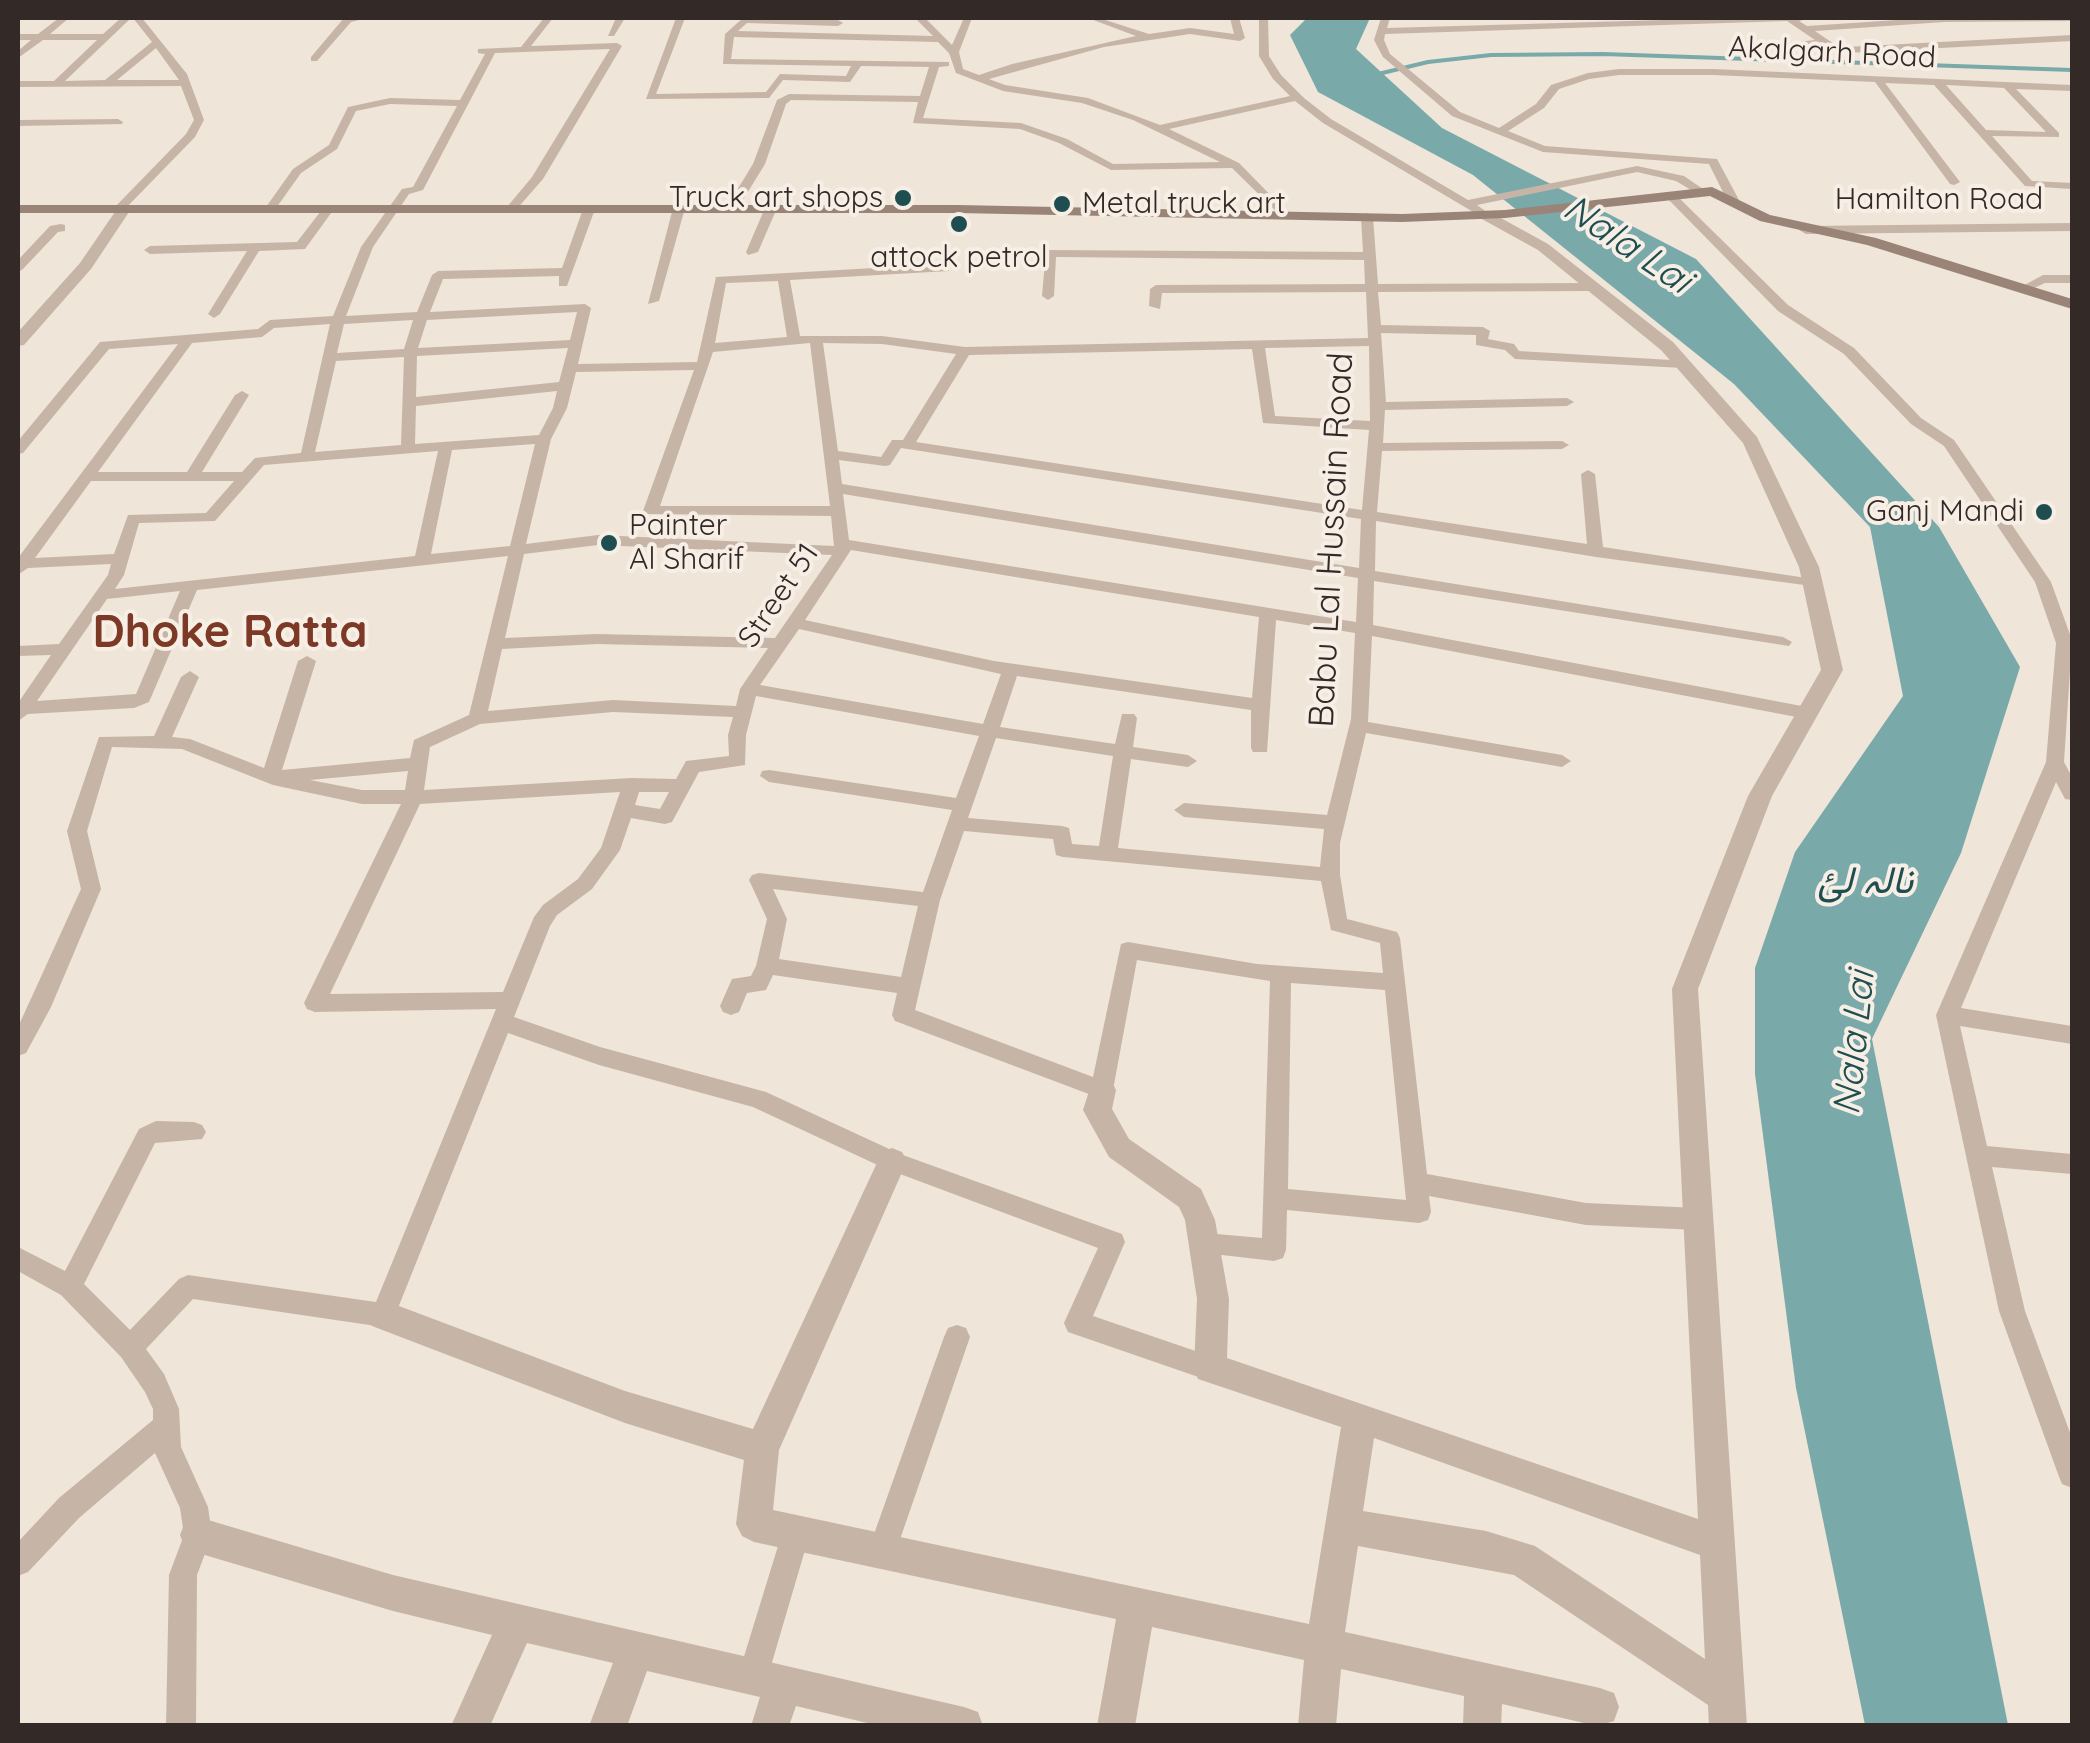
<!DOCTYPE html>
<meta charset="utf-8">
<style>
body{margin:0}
#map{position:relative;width:2090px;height:1743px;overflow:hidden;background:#efe5d9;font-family:Quicksand,sans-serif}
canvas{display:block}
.frame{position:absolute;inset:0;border:20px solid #332a27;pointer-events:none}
</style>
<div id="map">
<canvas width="2090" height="1743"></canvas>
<div class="frame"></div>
</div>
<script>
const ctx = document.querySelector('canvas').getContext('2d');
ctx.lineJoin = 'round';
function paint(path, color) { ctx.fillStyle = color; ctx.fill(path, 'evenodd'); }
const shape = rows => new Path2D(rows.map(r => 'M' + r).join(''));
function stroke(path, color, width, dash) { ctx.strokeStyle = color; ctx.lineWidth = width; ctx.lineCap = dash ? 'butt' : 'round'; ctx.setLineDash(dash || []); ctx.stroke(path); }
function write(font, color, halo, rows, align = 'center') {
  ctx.font = font + ' Quicksand,Vazirmatn,sans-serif'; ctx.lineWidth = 8; ctx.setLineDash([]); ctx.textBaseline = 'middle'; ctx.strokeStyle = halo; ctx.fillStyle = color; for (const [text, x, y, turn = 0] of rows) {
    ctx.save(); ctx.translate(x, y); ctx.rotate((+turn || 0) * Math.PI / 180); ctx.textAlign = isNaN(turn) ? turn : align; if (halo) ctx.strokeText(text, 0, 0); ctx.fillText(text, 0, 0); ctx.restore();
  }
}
paint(shape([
 [1307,18,1370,18,1356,49,1442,128,1696,259,1939,527,2020,667,1961,853,1872,1039,2008,1725,1865,1725,1796,1388,1755,1074,1755,968,1795,852,1903,696,1870,527,1734,384,1473,175,1318,92,1290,35]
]), '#7aa9aa');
stroke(shape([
 [1374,75,1428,62,1491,55,1603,54,2072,70]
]), '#7aa9aa', 4);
paint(shape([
 [59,18,69,18,50,34,103,34,121,18,131,18,65,81,105,80,152,42,133,18,142,18,187,74,204,120,195,137,123,211,113,209,186,134,194,120,181,86,18,87,18,81,54,81,97,40,43,40,18,58,18,51,31,40,18,40,18,34,38,34,59,18],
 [156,48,179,80,117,80,156,48],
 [344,18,367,18,351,22,317,61,311,61,311,57,344,18],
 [544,18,553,18,531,46,617,43,622,46,543,179,515,211,507,211,507,207,532,177,610,49,495,53,423,190,409,194,373,247,346,316,417,312,432,275,438,271,562,268,583,209,589,206,595,209,567,286,559,286,559,276,443,279,430,312,585,304,591,308,578,364,697,362,716,277,945,264,949,265,949,271,790,280,800,336,882,336,965,347,1368,338,1366,292,1162,293,1160,309,1149,306,1150,289,1156,285,1365,284,1364,260,1056,257,1054,296,1048,300,1042,296,1046,250,1363,252,1361,217,1367,213,1373,217,1378,284,1592,283,1598,287,1592,291,1378,292,1381,325,1483,327,1490,331,1488,339,1514,344,1519,351,1688,361,1688,367,1683,368,1515,359,1505,350,1476,345,1476,335,1381,333,1386,402,1567,398,1574,402,1567,406,1385,410,1383,443,1562,441,1569,445,1562,449,1382,451,1377,512,1587,544,1581,474,1588,470,1595,474,1603,547,1813,579,1819,581,1819,587,1596,557,1376,521,1375,571,1783,637,1792,642,1789,646,1374,581,1373,625,1807,707,1813,709,1816,713,1813,717,1807,719,1372,636,1368,722,1562,755,1571,761,1562,767,1366,733,1340,843,1340,875,1347,919,1397,932,1400,938,1427,1174,1586,1203,1698,1208,1707,1211,1710,1219,1707,1227,1698,1230,1586,1225,1429,1196,1431,1212,1428,1220,1419,1223,1287,1210,1286,1250,1283,1258,1274,1261,1196,1252,1193,1244,1196,1236,1205,1233,1262,1238,1270,981,1137,960,1113,1090,1110,1097,1102,1099,895,1021,892,1015,897,993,773,975,766,990,747,993,739,1012,731,1015,723,1012,720,1006,732,979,751,976,756,966,767,919,749,880,752,875,759,873,923,892,952,810,769,782,760,776,762,771,769,770,956,798,979,736,756,696,746,735,745,765,699,772,672,822,665,824,631,818,620,850,592,889,557,915,550,926,514,1017,600,1047,766,1092,900,1154,1122,1234,1125,1242,1093,1316,1219,1359,1223,1368,1219,1377,1210,1381,1068,1332,1064,1323,1098,1248,884,1168,753,1107,599,1065,508,1033,392,1323,383,1327,193,1299,146,1349,164,1374,179,1409,181,1447,208,1507,212,1535,197,1575,196,1726,166,1726,169,1575,184,1535,180,1508,155,1453,79,1518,28,1572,18,1576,18,1542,59,1498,153,1420,153,1409,145,1392,121,1357,61,1295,18,1271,18,1247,65,1271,139,1129,156,1121,194,1122,202,1125,206,1132,202,1139,155,1143,84,1284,130,1330,179,1279,188,1275,376,1302,496,1009,315,1012,307,1009,304,1003,401,804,362,804,273,785,182,749,112,747,87,831,101,889,51,1007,26,1053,18,1056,18,1027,81,889,67,831,99,737,154,736,181,677,190,671,199,677,172,737,190,739,264,768,298,661,307,656,316,661,282,770,410,758,414,740,469,715,508,556,197,590,149,702,134,708,28,714,18,721,18,703,51,655,18,656,18,646,59,644,108,575,111,564,28,568,19,574,18,558,178,344,109,349,23,453,18,454,18,441,100,342,258,329,270,320,333,316,361,247,402,189,413,187,457,106,390,104,356,111,337,149,301,173,274,211,266,211,266,207,293,169,329,145,348,107,390,98,460,100,485,54,478,53,478,49,521,47,544,18],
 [778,281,787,337,715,343,726,283,778,281],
 [577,312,570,340,418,348,427,320,577,312],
 [413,320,404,349,337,353,344,324,413,320],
 [330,324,301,453,255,458,242,472,202,472,249,395,242,391,235,395,187,472,98,472,192,343,262,337,274,328,330,324],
 [810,343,830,506,660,506,713,352,810,343],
 [823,343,882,344,956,354,903,440,892,440,881,457,838,451,823,343],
 [1369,346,1370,421,1275,416,1265,348,1369,346],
 [568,348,559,382,416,397,417,356,568,348],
 [1252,349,1263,423,1369,430,1362,510,916,442,969,355,1252,349],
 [404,357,401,445,315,452,336,361,404,357],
 [694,370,643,511,646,514,831,516,834,546,598,535,526,544,551,439,567,408,576,372,694,370],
 [557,391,553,408,539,435,415,444,416,406,557,391],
 [535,444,510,546,431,554,452,450,535,444],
 [901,448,1361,519,1359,568,842,484,839,460,885,466,890,465,901,448],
 [438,451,415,556,115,589,124,575,139,523,215,521,264,465,438,451],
 [91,481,234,481,206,513,128,515,114,554,35,558,91,481],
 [843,494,1358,578,1356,622,849,540,843,494],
 [598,545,832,555,775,638,597,634,505,638,524,554,598,545],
 [851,550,1259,617,1252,698,994,661,805,620,851,550],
 [180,591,136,694,37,701,107,599,180,591],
 [1276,620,1355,633,1351,719,1327,815,1184,803,1174,810,1184,817,1324,829,1320,867,1118,848,1131,759,1188,767,1197,761,1188,755,1133,747,1137,718,1134,714,1122,714,1115,744,1000,727,1017,676,1251,710,1251,748,1253,752,1267,752,1276,620],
 [799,629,1001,674,983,724,760,685,799,629],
 [597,644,768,648,740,689,736,706,613,700,488,711,502,649,597,644],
 [613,712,733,717,728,735,729,756,686,761,676,779,632,778,424,790,430,747,480,724,613,712],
 [996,738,1113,756,1099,846,1072,844,1069,828,1062,826,968,818,996,738],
 [408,771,405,790,362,790,310,780,408,771],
 [620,792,601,848,578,879,543,905,534,917,503,992,330,994,420,804,620,792],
 [639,792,669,792,660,809,635,805,639,792],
 [964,831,1053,839,1056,855,1063,857,1321,881,1331,930,1380,943,1383,973,1257,964,1128,942,1121,944,1093,1077,915,1010,940,900,964,831],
 [773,889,918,906,901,977,779,959,787,919,773,889],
 [1291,983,1385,990,1406,1200,1288,1189,1291,983],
 [616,18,625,18,614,36,608,36,616,18],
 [676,18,685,18,656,94,766,92,780,74,846,76,851,66,723,64,725,34,743,18,838,20,843,23,838,26,747,23,738,31,933,36,915,18,925,18,952,45,964,18,972,18,959,52,963,69,979,75,1012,64,1136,36,1088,18,1099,18,1149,34,1190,28,1234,34,1230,18,1239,18,1245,38,1240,41,1190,34,1104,47,989,79,1005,85,1088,98,1160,125,1290,96,1273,79,1259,56,1259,18,1268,18,1269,56,1281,75,1304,98,1331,119,1468,200,1637,166,1684,176,1706,191,1696,193,1676,181,1637,172,1477,205,1491,215,1485,219,1323,123,1295,101,1169,129,1239,163,1287,212,1289,214,1283,218,1232,168,1111,170,1059,143,1020,129,913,123,918,102,791,100,786,104,765,164,738,208,732,211,726,208,753,164,777,100,789,94,920,96,929,67,861,66,850,82,783,80,769,98,646,99,676,18],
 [734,37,938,42,949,53,956,73,1003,91,1082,103,1133,120,1220,162,1113,164,1067,139,1021,123,923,118,939,67,949,66,949,62,731,59,734,37],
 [1381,18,1390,18,1387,28,1732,18,1811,18,1799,21,1807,26,1927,18,2072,18,2072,21,1944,22,1815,31,1837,46,1847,47,2072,35,2072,41,1847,53,1823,45,1752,50,1747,47,1815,40,1787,21,1385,34,1384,40,1390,54,1460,112,1499,128,1536,104,1551,85,1588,73,1619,69,1713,69,2072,85,2072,91,2016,89,2059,133,2059,137,1992,136,2032,181,2072,183,2072,189,2025,186,1934,85,1885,83,1960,182,1954,185,1950,184,1875,82,1713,75,1619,75,1589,79,1559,89,1544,108,1508,131,1545,146,1717,159,1739,200,1733,203,1727,200,1709,164,1543,152,1452,116,1383,57,1374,40,1381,18],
 [1946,85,2004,88,2046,132,1986,130,1946,85],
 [118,119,123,122,122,124,18,126,18,120,118,119],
 [1665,192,1673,192,1788,305,1854,348,1921,418,1954,440,2051,582,2072,640,2064,762,2072,777,2072,800,2065,799,2056,782,1961,1008,2072,1026,2072,1044,1960,1026,1987,1146,2072,1154,2072,1174,1992,1167,2025,1311,2072,1438,2072,1488,2062,1484,2058,1474,1999,1311,1936,1015,2046,762,2056,643,2035,582,1944,446,1911,424,1844,354,1778,311,1665,196,1665,192],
 [679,205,685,208,659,301,648,304,673,208,679,205],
 [771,205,777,208,758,252,748,255,746,252,765,208,771,205],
 [324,207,334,209,305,249,259,251,220,314,214,318,208,314,247,251,150,254,144,250,150,246,297,242,324,207],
 [61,224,65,225,65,231,58,232,22,270,18,271,18,260,50,226,61,224],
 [2043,275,2072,275,2072,283,2045,283,2023,293,2017,289,2043,275],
 [957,1325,966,1328,970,1337,896,1551,892,1561,882,1565,872,1561,868,1551,944,1337,948,1328,957,1325],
 [796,1519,806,1523,810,1533,768,1676,764,1687,753,1691,742,1687,738,1676,782,1533,786,1523,796,1519]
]), '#c6b5a6');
paint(shape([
 [119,206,131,209,91,269,24,345,18,346,18,332,80,263,119,206],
 [1480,212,1490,212,1548,244,1673,342,1757,437,1819,567,1843,670,1772,796,1698,989,1747,1726,1709,1726,1708,1705,1514,1575,1358,1546,1345,1632,1600,1688,1614,1693,1619,1707,1614,1721,1597,1726,1502,1704,1501,1726,1463,1726,1464,1696,1341,1669,1336,1726,1298,1726,1304,1660,1152,1627,1135,1726,1097,1726,1116,1619,754,1542,742,1536,736,1524,744,1460,625,1423,372,1326,367,1315,372,1304,383,1300,625,1391,753,1429,882,1152,892,1148,902,1152,907,1161,779,1450,773,1510,1309,1624,1341,1427,1198,1379,1194,1368,1197,1299,1185,1220,1179,1207,1109,1157,1083,1110,1092,1082,1102,1078,1112,1082,1116,1090,1112,1109,1129,1139,1201,1189,1215,1220,1229,1299,1227,1358,1698,1519,1672,989,1748,796,1821,670,1799,567,1743,443,1661,350,1538,250,1480,218,1480,212],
 [1374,1438,1700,1555,1705,1659,1535,1546,1486,1531,1363,1511,1374,1438],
 [2072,223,2072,231,1806,234,1799,230,1806,226,2072,223],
 [198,1517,393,1575,964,1707,978,1712,983,1726,880,1726,796,1706,789,1726,751,1726,760,1697,647,1671,627,1726,589,1726,613,1663,527,1643,490,1726,451,1726,492,1635,393,1611,198,1553,185,1548,180,1535,185,1522,198,1517]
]), '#c6b5a6');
paint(shape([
 [1712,187,1770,215,1876,238,2072,299,2072,309,1867,245,1760,221,1710,196,1505,218,1402,222,958,213,18,213,18,205,958,205,1402,214,1505,210,1712,187]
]), '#9a8478');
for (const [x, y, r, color] of [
 [903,198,10,"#1f4e51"],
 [1062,204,10,"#1f4e51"],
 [959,224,10,"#1f4e51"],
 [2044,512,10,"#1f4e51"],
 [609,543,10,"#1f4e51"]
]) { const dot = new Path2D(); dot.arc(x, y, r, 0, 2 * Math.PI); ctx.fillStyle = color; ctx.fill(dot); stroke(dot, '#f7efe5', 4); }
write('30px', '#332a27', '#f7efe5', [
 ["Akalgarh Road",1832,53,3],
 ["Hamilton Road",1939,200],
 ["Street 51",779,596,-56]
]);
write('30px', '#332a27', '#f7efe5', [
 ["Truck art shops",883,198],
 ["Metal truck art",1082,204,"left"],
 ["attock petrol",959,258,"center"],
 ["Ganj Mandi",2024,512],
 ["Painter",629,526,"left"],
 ["Al Sharif",629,560,"left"]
], 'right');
write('35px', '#332a27', '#f7efe5', [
 ["Babu Lal Hussain Road",1332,540,-87]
]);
write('italic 38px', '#1f4e51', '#f7efe5', [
 ["Nala Lai",1627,245,34],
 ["نالہ لئ",1865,882],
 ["Nala Lai",1855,1043,-84]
]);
write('bold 45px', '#7c3925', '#f7efe5', [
 ["Dhoke Ratta",230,633]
]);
</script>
